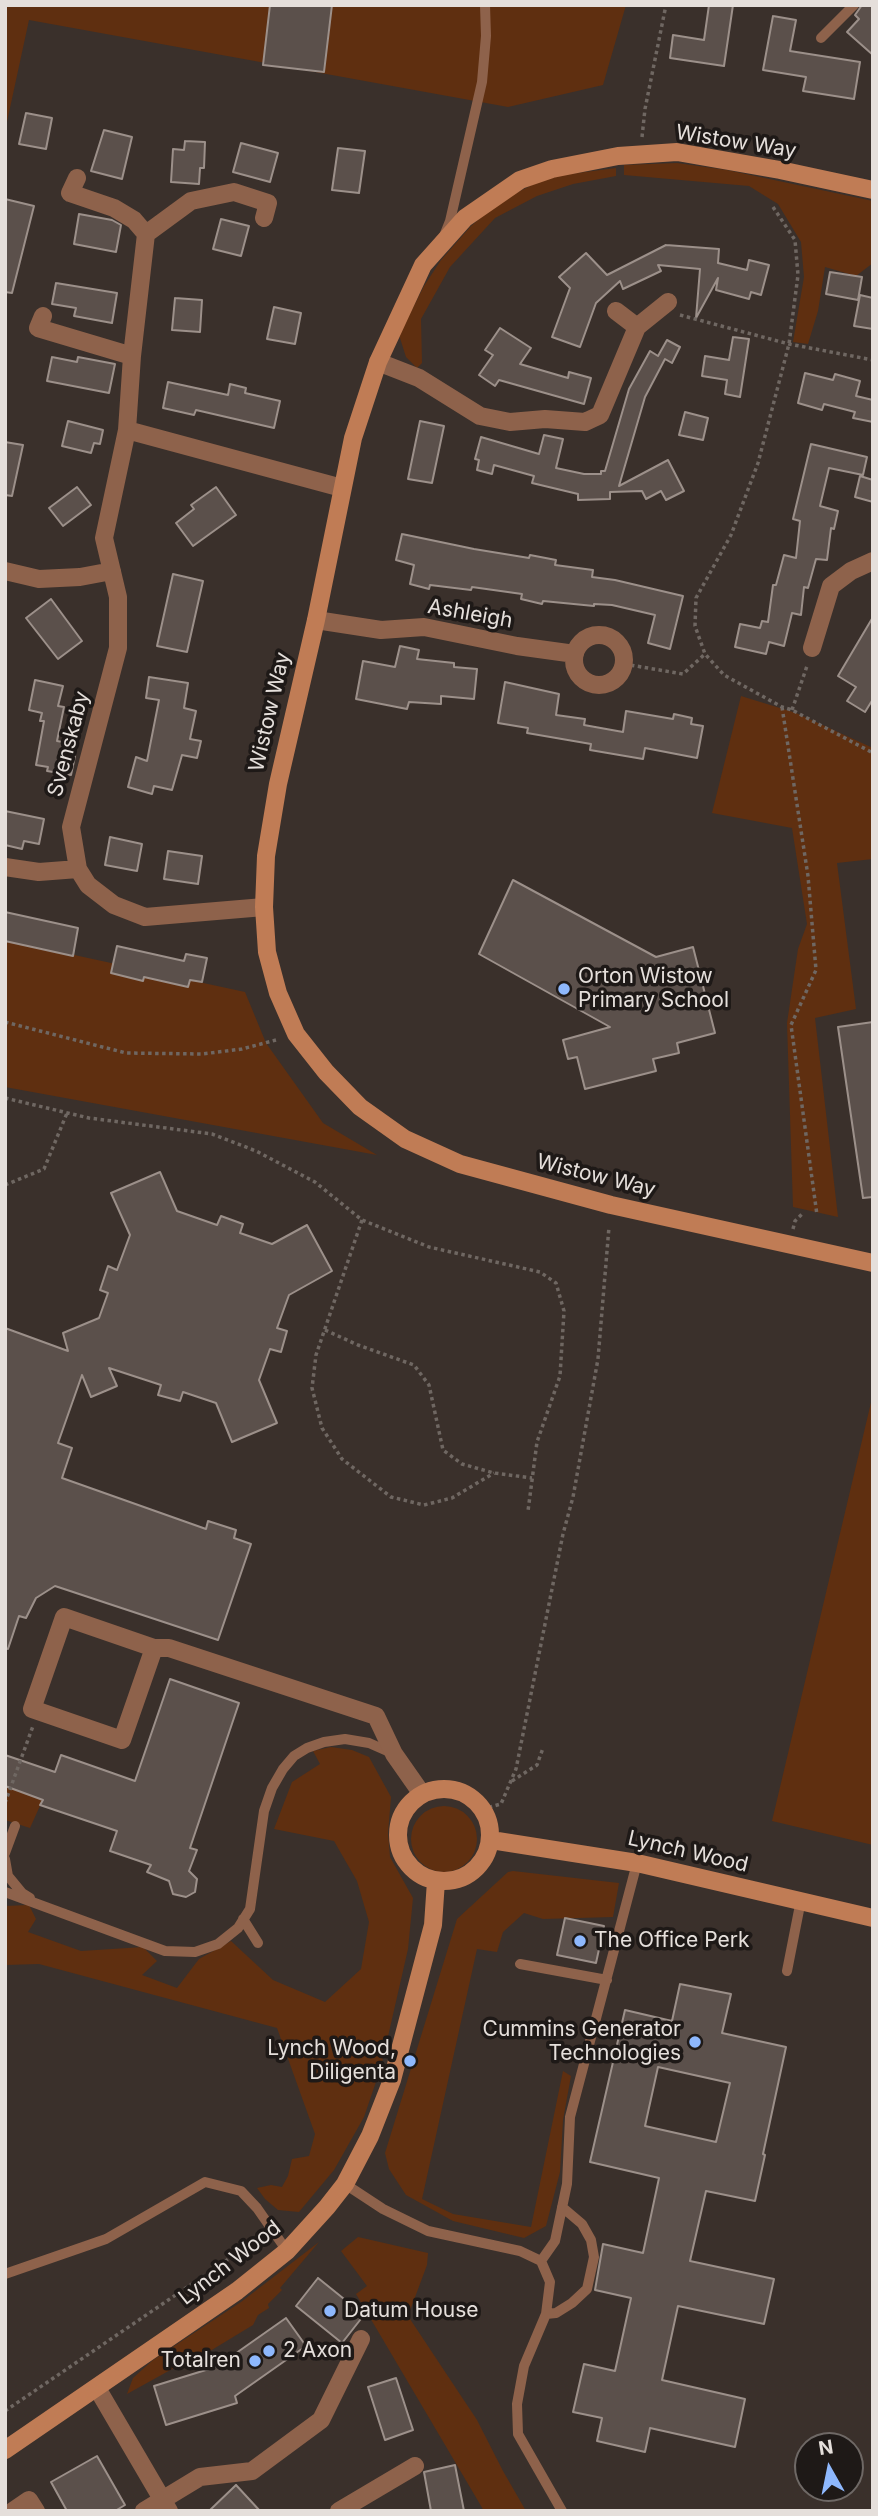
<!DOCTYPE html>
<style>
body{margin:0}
#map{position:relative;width:878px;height:2516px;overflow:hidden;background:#3a302b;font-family:Inter,sans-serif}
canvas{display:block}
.frame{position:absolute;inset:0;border:7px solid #e5dfdb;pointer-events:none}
.north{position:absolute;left:794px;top:2432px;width:70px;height:70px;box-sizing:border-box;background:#1e1917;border:2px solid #6e6865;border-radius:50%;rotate:351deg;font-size:19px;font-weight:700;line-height:28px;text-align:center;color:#e5dfdb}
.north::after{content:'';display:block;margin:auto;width:24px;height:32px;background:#8eb8fd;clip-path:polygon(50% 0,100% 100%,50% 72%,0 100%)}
</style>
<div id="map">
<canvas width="878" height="2516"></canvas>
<div class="frame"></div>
<div class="north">N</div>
</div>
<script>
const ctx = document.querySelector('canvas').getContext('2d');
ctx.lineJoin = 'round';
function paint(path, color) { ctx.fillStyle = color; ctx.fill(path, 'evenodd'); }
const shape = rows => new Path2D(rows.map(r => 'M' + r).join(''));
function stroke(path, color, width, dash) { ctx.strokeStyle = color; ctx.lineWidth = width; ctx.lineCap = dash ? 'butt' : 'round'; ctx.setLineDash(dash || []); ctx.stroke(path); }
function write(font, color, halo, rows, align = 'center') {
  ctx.font = font + ' Inter,sans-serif'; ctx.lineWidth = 7; ctx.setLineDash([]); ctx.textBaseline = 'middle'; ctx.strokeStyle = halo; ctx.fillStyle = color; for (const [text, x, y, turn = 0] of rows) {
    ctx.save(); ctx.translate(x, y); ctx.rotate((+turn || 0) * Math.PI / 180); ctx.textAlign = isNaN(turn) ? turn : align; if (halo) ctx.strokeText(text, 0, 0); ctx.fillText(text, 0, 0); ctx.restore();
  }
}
paint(shape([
 [5,5,626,5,603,85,508,107,29,20,5,131],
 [677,163,727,170,873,201,873,263,856,276,825,267,818,311,808,344,793,342,804,277,801,242,778,204,749,186,624,175,624,165],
 [616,168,616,176,573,184,537,196,495,218,450,267,421,319,422,363,417,368,406,357,399,335,424,286,441,260,471,226,500,201,538,182,562,175],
 [741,696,796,713,873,748,873,859,837,863,856,1009,815,1018,838,1217,793,1207,787,1023,798,949,807,924,792,828,712,813],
 [5,940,245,992,266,1043,323,1123,377,1155,5,1087],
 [873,1394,873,1845,772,1821],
 [331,1747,352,1750,369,1757,391,1797,388,1833,390,1857,413,1898,408,1949,381,2067,364,2117,334,2170,299,2212,278,2210,265,2199,257,2188,271,2185,282,2187,288,2176,292,2159,309,2156,315,2134,277,2028,39,1964,5,1965,5,1906,29,1905,36,1919,28,1932,81,1951,143,1947,157,1961,142,1975,177,1988,199,1959,231,1941,273,1980,325,2002,361,1969,369,1922,357,1881,334,1841,274,1829,292,1782,320,1764,313,1751],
 [19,1778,16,1790,34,1796,48,1788,30,1828,5,1820,5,1786],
 '411 1839a33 33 0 1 1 66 0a33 33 0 1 1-66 0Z',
 [513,1871,619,1883,613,1917,543,1919,524,1913,503,1932,497,1952,477,1949,422,2199,453,2214,531,2227,563,2071,571,2076,563,2120,560,2172,546,2226,524,2238,453,2221,406,2195,389,2169,385,2153,457,1919,508,1872],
 [358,2237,428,2253,427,2265,408,2316,477,2420,503,2471,526,2511,484,2511,356,2294,367,2286,341,2251],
 [319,2242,280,2288,282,2290,268,2304,269,2308,258,2315,253,2325,187,2365,174,2368,127,2394,133,2378,153,2360,241,2302]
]), '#5f2f10');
const building = shape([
 [270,5,332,5,324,72,263,65,270,5],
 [709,5,733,5,724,66,670,58,673,35,704,40,709,5],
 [862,5,873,5,873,55,847,32,859,19,855,15,862,5],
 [773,16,796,20,790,51,860,62,854,99,803,91,806,77,763,70,773,16],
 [26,113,52,118,46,149,19,144,26,113],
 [104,130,132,137,122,179,91,171,104,130],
 [185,141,205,142,204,168,200,168,199,184,171,182,173,149,184,150,185,141],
 [241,143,278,153,270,182,233,172,241,143],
 [338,148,365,151,359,193,332,190,338,148],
 [5,199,34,206,12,293,5,292,5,199],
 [79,214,112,220,121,225,116,252,74,244,79,214],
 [221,219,249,226,241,256,213,249,221,219],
 [666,245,719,249,718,263,747,270,749,260,769,265,761,295,751,292,749,299,716,290,718,278,696,318,700,269,658,265,661,271,623,289,620,281,596,303,580,347,552,337,570,288,559,277,586,253,607,275,666,245],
 [830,272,862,277,858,300,826,294,830,272],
 [56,283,117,293,112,323,74,316,76,308,52,304,56,283],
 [860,295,873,298,873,329,854,326,860,295],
 [175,298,202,300,200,332,172,330,175,298],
 [274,307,301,313,295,344,267,339,274,307],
 [500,328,531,348,520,364,568,378,569,372,591,378,584,404,499,380,495,386,479,375,493,355,485,350,500,328],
 [733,337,749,339,740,397,725,394,727,380,702,376,705,356,729,360,733,337],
 [667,340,680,347,672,363,665,359,645,397,619,486,668,460,684,491,666,500,661,491,646,499,642,491,610,492,610,499,578,500,578,494,532,483,534,476,494,465,492,474,477,470,479,460,475,459,481,437,539,454,544,435,563,439,556,468,584,474,601,474,601,471,605,471,629,389,650,351,658,356,667,340],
 [52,357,77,362,78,357,115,364,109,393,47,381,52,357],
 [805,373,833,380,835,374,860,381,856,396,873,400,873,422,853,418,855,412,824,404,822,410,798,403,805,373],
 [168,382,228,395,230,384,246,388,245,393,280,401,274,428,196,410,194,415,163,408,168,382],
 [685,412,708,418,703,440,679,435,685,412],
 [68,421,103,430,100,444,94,443,91,453,62,446,68,421],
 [420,421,444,426,432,483,408,479,420,421],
 [5,442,23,445,12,496,5,495,5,442],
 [811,444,867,457,863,475,829,468,820,506,838,511,834,529,831,528,827,560,816,559,808,588,804,587,801,615,792,613,784,646,769,642,766,654,735,647,740,624,760,628,762,621,768,622,773,585,776,585,784,555,796,558,800,521,793,519,811,444],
 [860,476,873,480,873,502,855,497,860,476],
 [77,487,91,505,63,526,49,508,77,487],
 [216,487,236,515,193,546,176,523,194,509,191,505,216,487],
 [402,534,474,549,529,558,530,555,556,560,555,565,593,570,592,577,615,580,683,596,670,649,648,643,655,615,612,605,594,604,594,606,543,601,542,604,521,599,522,594,472,587,471,590,430,585,429,589,410,584,414,565,396,560,402,534],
 [173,574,203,581,187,652,157,646,173,574],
 [51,599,82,641,58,659,26,618,51,599],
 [873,617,873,699,865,712,847,701,856,687,838,676,873,617],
 [400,646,419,650,417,659,454,663,454,667,477,669,474,699,441,696,441,704,409,702,407,709,356,699,363,661,395,667,400,646],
 [149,677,188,683,184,708,196,711,190,739,201,741,197,758,182,755,172,790,154,786,152,794,128,787,136,757,147,761,159,700,146,698,149,677],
 [35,680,63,686,58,706,64,707,57,741,68,743,66,754,75,756,71,775,47,771,48,767,36,765,44,721,40,721,42,713,29,710,35,680],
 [505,682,559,694,556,715,585,719,584,725,623,732,626,711,673,719,674,714,692,718,691,724,703,726,697,758,645,748,643,759,590,750,591,744,527,733,528,728,498,723,505,682],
 [5,811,44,819,39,844,24,841,22,849,5,845,5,811],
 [110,837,142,844,137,871,105,865,110,837],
 [168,851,202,856,198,884,164,879,168,851],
 [513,880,656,957,693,947,715,1033,677,1043,679,1053,653,1059,656,1071,585,1089,577,1057,568,1059,563,1040,610,1027,479,954,513,880],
 [5,912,78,928,73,956,5,941,5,912],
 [117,946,184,961,186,954,207,958,202,982,190,980,188,987,144,977,143,981,111,973,117,946],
 [873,1022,873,1197,863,1198,838,1027,873,1022],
 [160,1172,177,1211,217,1225,221,1216,243,1224,240,1233,272,1244,307,1225,332,1271,289,1295,277,1328,287,1331,281,1352,270,1349,259,1380,277,1423,232,1442,216,1403,183,1392,180,1401,158,1395,161,1385,109,1368,117,1386,91,1397,82,1375,58,1443,72,1448,62,1478,206,1529,208,1521,236,1530,234,1538,251,1544,218,1640,55,1586,36,1598,26,1618,19,1616,8,1649,5,1648,5,1328,68,1351,63,1333,99,1318,108,1293,100,1290,108,1266,117,1270,130,1235,111,1193,160,1172],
 [170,1679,239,1703,190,1848,197,1850,189,1871,197,1879,195,1892,186,1897,173,1894,169,1881,147,1872,151,1865,110,1851,117,1831,40,1805,43,1800,5,1786,5,1755,55,1772,61,1755,135,1781,170,1679],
 [565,1918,604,1926,596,1963,557,1955,565,1918],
 [680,1984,731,1994,722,2033,786,2047,763,2154,765,2155,755,2201,706,2191,690,2261,774,2279,764,2324,678,2306,662,2380,745,2399,735,2447,650,2428,645,2452,597,2441,602,2418,573,2412,584,2364,615,2371,631,2298,595,2290,603,2244,643,2253,659,2178,590,2162,625,2010,672,2021,680,1984],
 [658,2067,730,2083,716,2142,645,2126,658,2067],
 [318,2278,364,2315,342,2343,296,2306,318,2278],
 [286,2318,306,2346,235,2396,237,2403,166,2425,154,2386,235,2361,232,2356,286,2318],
 [396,2378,413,2430,385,2440,368,2387,396,2378],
 [97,2456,125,2505,115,2511,67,2511,51,2482,97,2456],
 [455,2465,464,2511,431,2511,424,2472,455,2465],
 [236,2485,260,2511,209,2511,236,2485]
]);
paint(building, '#5b504b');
stroke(building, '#9c908a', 2);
stroke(shape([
 [642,137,645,109,666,5],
 [773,207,795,240,798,275,789,344,758,463,731,535,696,598,695,626,705,654,724,675,782,707,792,710,873,753],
 [680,315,789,344,873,360],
 [624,664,683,674,705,654],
 [782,707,808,876,816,970,791,1025,817,1215],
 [792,710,807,666],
 [5,1022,126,1053,202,1054,242,1049,276,1040],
 [5,1098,89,1118,212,1134,256,1151,315,1182,362,1220,429,1247,540,1272,556,1283,564,1311,560,1376,537,1442,528,1511],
 [5,1185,44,1169,67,1113],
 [362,1220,316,1355,312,1388,322,1428,342,1459,391,1497,424,1505,452,1498,494,1473],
 [793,1229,795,1221,803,1213],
 [325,1330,358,1345,414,1365,429,1385,443,1450,462,1464,494,1473,532,1478],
 [512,1781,537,1765,543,1748],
 [5,1803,33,1726],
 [482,1809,501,1804,516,1769,563,1534,573,1497,598,1359,609,1227],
 [5,2411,261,2237]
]), '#6f6762', 3.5, [3.5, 3.5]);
stroke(shape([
 [821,38,854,5],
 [444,236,450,221,482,82,486,36,485,5],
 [5,1853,15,1826],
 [5,1859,8,1876,22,1893,30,1898],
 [5,1892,165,1951,195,1952,218,1944,238,1928,250,1909,264,1811,272,1788,283,1769,294,1756,307,1748,324,1742,345,1739,369,1743,394,1754],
 [243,1919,258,1943],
 [520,1964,607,1980],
 [787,1971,801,1900],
 [345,2184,383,2209,428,2231,520,2251,541,2261,550,2282,546,2314,524,2366,517,2404,518,2434,562,2511],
 [541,2261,555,2241,567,2184,570,2117,637,1863],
 [5,2274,106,2239,205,2182,241,2191,257,2208,287,2251],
 [546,2314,556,2313,572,2303,587,2289,594,2257,591,2240,582,2224,562,2207]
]), '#8e624b', 10);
stroke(shape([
 [77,178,70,193,114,208,134,220,146,234],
 [264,218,268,203,234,192,191,201,146,234,132,356,127,430,342,488],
 [616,311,637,327],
 [43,316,38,328,132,356],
 [378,362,419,378,480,416,510,422,545,419,585,422,600,415,637,327,668,302],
 [127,430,104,538,118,597,118,648,71,827,78,869,88,885,114,905,145,917,264,907],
 [5,571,39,579,80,577,112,571],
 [316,620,381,630,424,627,517,646,575,654],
 '574 660a25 25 0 1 1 50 0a25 25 0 1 1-50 0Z',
 [812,648,831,586,851,571,873,561],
 [5,867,39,872,78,869],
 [154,1648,122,1740,32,1709,64,1617,154,1648,169,1648,376,1716,394,1754,422,1794],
 [97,2388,169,2511],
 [13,2511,29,2500,36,2511],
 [144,2511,200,2477,252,2471,321,2420,361,2339],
 [339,2511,415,2466]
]), '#8e624b', 18);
stroke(shape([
 [873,190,780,170,677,152,618,156,552,169,520,180,465,218,423,265,378,362,353,438,316,620,278,784,266,856,264,907,267,952,278,993,296,1034,326,1072,360,1107,405,1139,460,1164,611,1205,873,1263],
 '398 1835a46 46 0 1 1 92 0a46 46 0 1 1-92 0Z',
 [491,1840,637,1863,873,1918],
 [5,2450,237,2291,287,2251,327,2207,345,2184,370,2136,392,2080,433,1925,436,1881]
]), '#c07c55', 18);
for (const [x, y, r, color] of [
 [564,989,7,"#8eb8fd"],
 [580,1941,7,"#8eb8fd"],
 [695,2042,7,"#8eb8fd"],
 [410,2061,7,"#8eb8fd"],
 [330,2311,7,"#8eb8fd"],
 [269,2351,7,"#8eb8fd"],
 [255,2361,7,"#8eb8fd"]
]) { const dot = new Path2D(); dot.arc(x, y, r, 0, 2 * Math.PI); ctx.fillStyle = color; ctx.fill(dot); stroke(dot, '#1e1917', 2.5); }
write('21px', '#e5dfdb', '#1e1917', [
 ["Wistow Way",736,142,9],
 ["Ashleigh",470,614,10],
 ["Wistow Way",270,712,-77],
 ["Svenskaby",69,744,-75],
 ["Wistow Way",596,1176,14],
 ["Lynch Wood",688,1852,13],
 ["Lynch Wood",230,2263,-38]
]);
write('21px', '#e5dfdb', '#1e1917', [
 ["Orton Wistow",578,977],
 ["Primary School",578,1001],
 ["The Office Perk",594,1941],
 ["Cummins Generator",681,2030,"right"],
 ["Technologies",681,2054,"right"],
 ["Lynch Wood,",396,2049,"right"],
 ["Diligenta",396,2073,"right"],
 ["Datum House",344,2311],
 ["2 Axon",283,2351],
 ["Totalren",241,2361,"right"]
], 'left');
</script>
